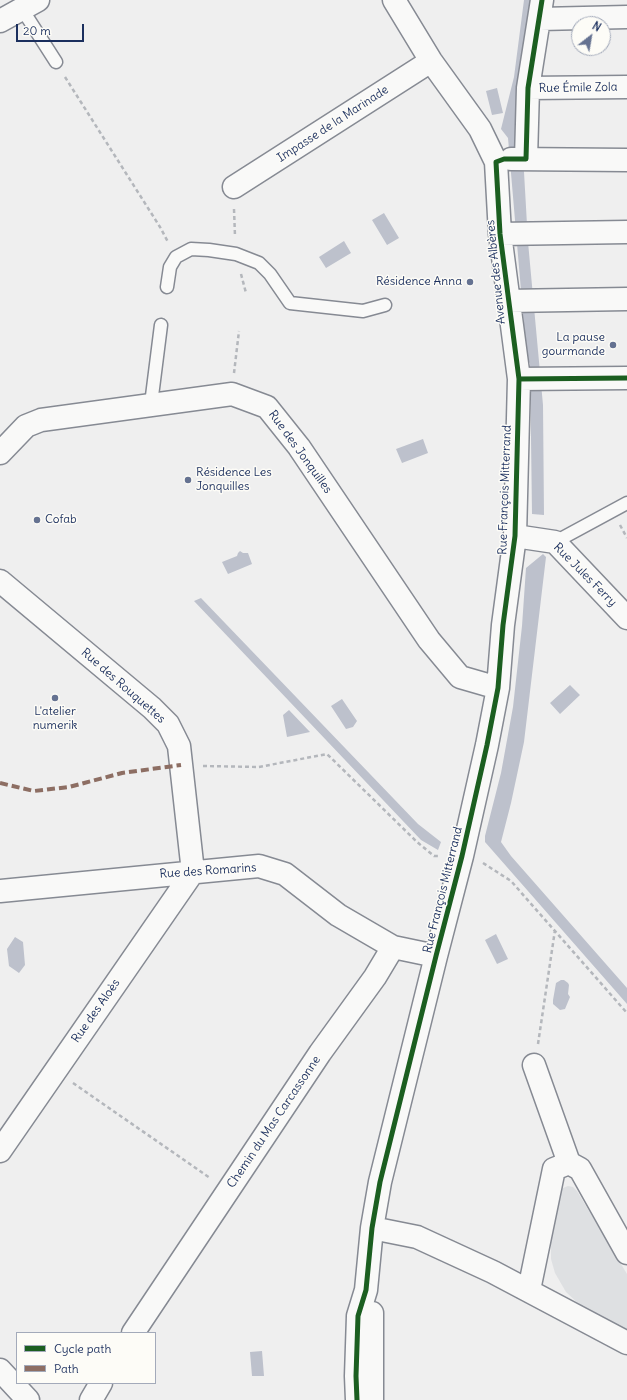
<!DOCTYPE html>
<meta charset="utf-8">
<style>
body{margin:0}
#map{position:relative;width:627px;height:1400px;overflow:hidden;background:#efefef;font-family:Delius,sans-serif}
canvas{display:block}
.legend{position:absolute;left:16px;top:1332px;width:140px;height:52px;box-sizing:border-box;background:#fdfcf7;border:1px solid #a3aaba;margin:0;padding:5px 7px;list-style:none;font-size:12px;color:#1b2f5e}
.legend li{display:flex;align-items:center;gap:8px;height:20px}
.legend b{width:20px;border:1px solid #a3aaba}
.north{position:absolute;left:571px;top:16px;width:40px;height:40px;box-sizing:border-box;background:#fdfcf7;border:1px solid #a3aaba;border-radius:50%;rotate:31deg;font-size:11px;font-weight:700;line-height:16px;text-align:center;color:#1b2f5e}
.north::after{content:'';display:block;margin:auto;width:14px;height:18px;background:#657291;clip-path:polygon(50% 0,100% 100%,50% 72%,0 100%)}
.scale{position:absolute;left:16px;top:24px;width:68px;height:18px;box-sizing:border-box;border:2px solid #1b2f5e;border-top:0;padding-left:5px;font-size:12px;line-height:14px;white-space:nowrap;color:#1b2f5e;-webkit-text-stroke:3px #fdfcf7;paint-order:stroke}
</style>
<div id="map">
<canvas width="627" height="1400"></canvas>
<ul class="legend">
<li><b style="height:5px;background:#1b5e20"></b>Cycle path</li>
<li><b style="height:5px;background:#8d6e63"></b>Path</li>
</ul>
<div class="north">N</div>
<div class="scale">20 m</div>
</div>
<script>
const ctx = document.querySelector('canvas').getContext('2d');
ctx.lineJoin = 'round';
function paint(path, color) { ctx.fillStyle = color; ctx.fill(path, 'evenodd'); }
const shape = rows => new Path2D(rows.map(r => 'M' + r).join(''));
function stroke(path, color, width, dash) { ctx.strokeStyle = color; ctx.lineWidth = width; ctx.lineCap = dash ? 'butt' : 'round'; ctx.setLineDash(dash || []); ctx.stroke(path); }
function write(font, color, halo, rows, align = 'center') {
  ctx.font = font + ' Delius,sans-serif'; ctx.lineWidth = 3; ctx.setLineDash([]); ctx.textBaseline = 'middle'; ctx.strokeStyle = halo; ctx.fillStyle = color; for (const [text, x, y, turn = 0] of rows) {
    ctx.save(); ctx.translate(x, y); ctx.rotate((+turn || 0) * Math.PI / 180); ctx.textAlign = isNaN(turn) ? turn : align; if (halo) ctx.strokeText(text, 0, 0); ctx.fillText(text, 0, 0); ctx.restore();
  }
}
paint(shape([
 [568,1186,573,1187,577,1191,627,1274,627,1331,581,1306,566,1292,555,1273,551,1259,551,1227,556,1196,563,1188]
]), '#dee0e2');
paint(shape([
 [524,0,536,0,517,138,524,172,528,242,543,405,544,515,532,514,530,363,527,361,508,138,501,129,514,77],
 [497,88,503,113,492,115,486,91],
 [384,213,399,238,387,245,372,220],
 [344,241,351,253,326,268,319,257],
 [423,439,428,453,402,463,396,449],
 [240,551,243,553,248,553,252,564,228,574,222,562,237,556,238,553],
 [543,554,546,557,524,742,511,803,501,842,511,856,627,988,627,1004,485,842,485,836,501,773,513,707,522,626,526,568],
 [201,598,418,824,441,842,438,850,421,840,194,601],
 [570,685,580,695,560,714,550,703],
 [342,699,357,721,353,727,346,729,331,706],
 [289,710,310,732,287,737,283,715],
 [496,934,508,959,497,964,485,940],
 [15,937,23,942,25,965,19,973,9,966,7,949],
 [561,980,564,980,568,983,569,985,568,994,570,997,565,1009,560,1010,553,1004,553,1000,556,983],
 [262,1351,264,1376,252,1376,250,1352]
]), '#bdc1cc');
const lane = shape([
 [22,9,56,62],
 [167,287,170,267,176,257,191,249,209,250,236,254,259,263,270,274,290,303,363,311,385,305],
 [151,404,161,325],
 [555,542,627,503]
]);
const street = shape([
 [540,19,627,17],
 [528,88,627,87],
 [511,159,627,160],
 [526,159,528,88,542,0],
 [234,187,431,61],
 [500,234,627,232],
 [508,301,627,299],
 [519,379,627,378],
 [0,453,26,426,41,420,232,394,267,407,299,447,429,640,460,677,498,688],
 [515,536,555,542,627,618],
 [0,581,152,708,168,724,179,746,193,872,0,1151],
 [0,891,259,866,285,874,338,915,393,947,436,956],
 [534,1065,569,1163],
 [372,1228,417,1237,493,1272,627,1343],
 [529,1290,554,1169,569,1163,580,1169,627,1253],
 [133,1333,320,1053,375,977,393,947],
 [91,1400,101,1383],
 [357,1400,356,1376,358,1316,366,1290,372,1228,380,1182,436,956,462,856,487,745,498,688,503,625,515,536,519,379,500,234,496,162,480,129,431,61,394,0],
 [372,1400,372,1313]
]);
const secondary = shape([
 [0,21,38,0],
 [0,1370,28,1400]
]);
stroke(lane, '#868a93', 15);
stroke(street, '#868a93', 25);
stroke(secondary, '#868a93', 25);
stroke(shape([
 [65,77,160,227,168,242],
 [234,209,235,236],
 [241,274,246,293],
 [234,373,239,331],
 [620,525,627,538],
 [203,766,259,767,327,754,417,842,434,856,440,856],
 [483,863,511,881,627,1013],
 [538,1044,555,930],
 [73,1083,210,1178]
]), '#b4b7bc', 2.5, [4, 3]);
stroke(lane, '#f9f9f8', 12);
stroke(street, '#f9f9f8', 22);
stroke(secondary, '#f9f9f8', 22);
stroke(shape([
 [0,783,34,791,69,787,122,773,181,765]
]), '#8d6e63', 4, [8, 4]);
stroke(shape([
 [519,379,627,378],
 [357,1400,356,1376,358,1316,366,1290,372,1228,380,1182,436,956,462,856,487,745,498,688,503,625,515,536,519,379,500,234,496,162,504,159,526,159,528,88,542,0]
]), '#1b5e20', 5);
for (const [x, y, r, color] of [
 [470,282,4,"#657291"],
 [613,345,4,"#657291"],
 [188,480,4,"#657291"],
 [37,520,4,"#657291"],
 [55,698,4,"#657291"]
]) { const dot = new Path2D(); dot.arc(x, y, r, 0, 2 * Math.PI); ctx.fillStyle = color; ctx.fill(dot); stroke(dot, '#fdfcf7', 1.5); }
write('12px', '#1b2f5e', '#fdfcf7', [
 ["Rue Émile Zola",578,88,-1],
 ["Impasse de la Marinade",333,124,-33],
 ["Avenue des Albères",496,272,-96],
 ["Rue des Jonquilles",300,452,54],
 ["Rue François Mitterrand",505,490,-88],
 ["Rue Jules Ferry",585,575,45],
 ["Rue des Rouquettes",123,686,41],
 ["Rue des Romarins",208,871,-4],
 ["Rue François Mitterrand",443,890,-76],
 ["Rue des Aloès",96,1011,-55],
 ["Chemin du Mas Carcassonne",274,1122,-56]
]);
write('12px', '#1b2f5e', '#fdfcf7', [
 ["Résidence Anna",462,282],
 ["La pause",605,338],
 ["gourmande",605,352],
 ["Résidence Les",196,473,"left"],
 ["Jonquilles",196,487,"left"],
 ["Cofab",45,520,"left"],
 ["L'atelier",55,712,"center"],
 ["numerik",55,726,"center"]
], 'right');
</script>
